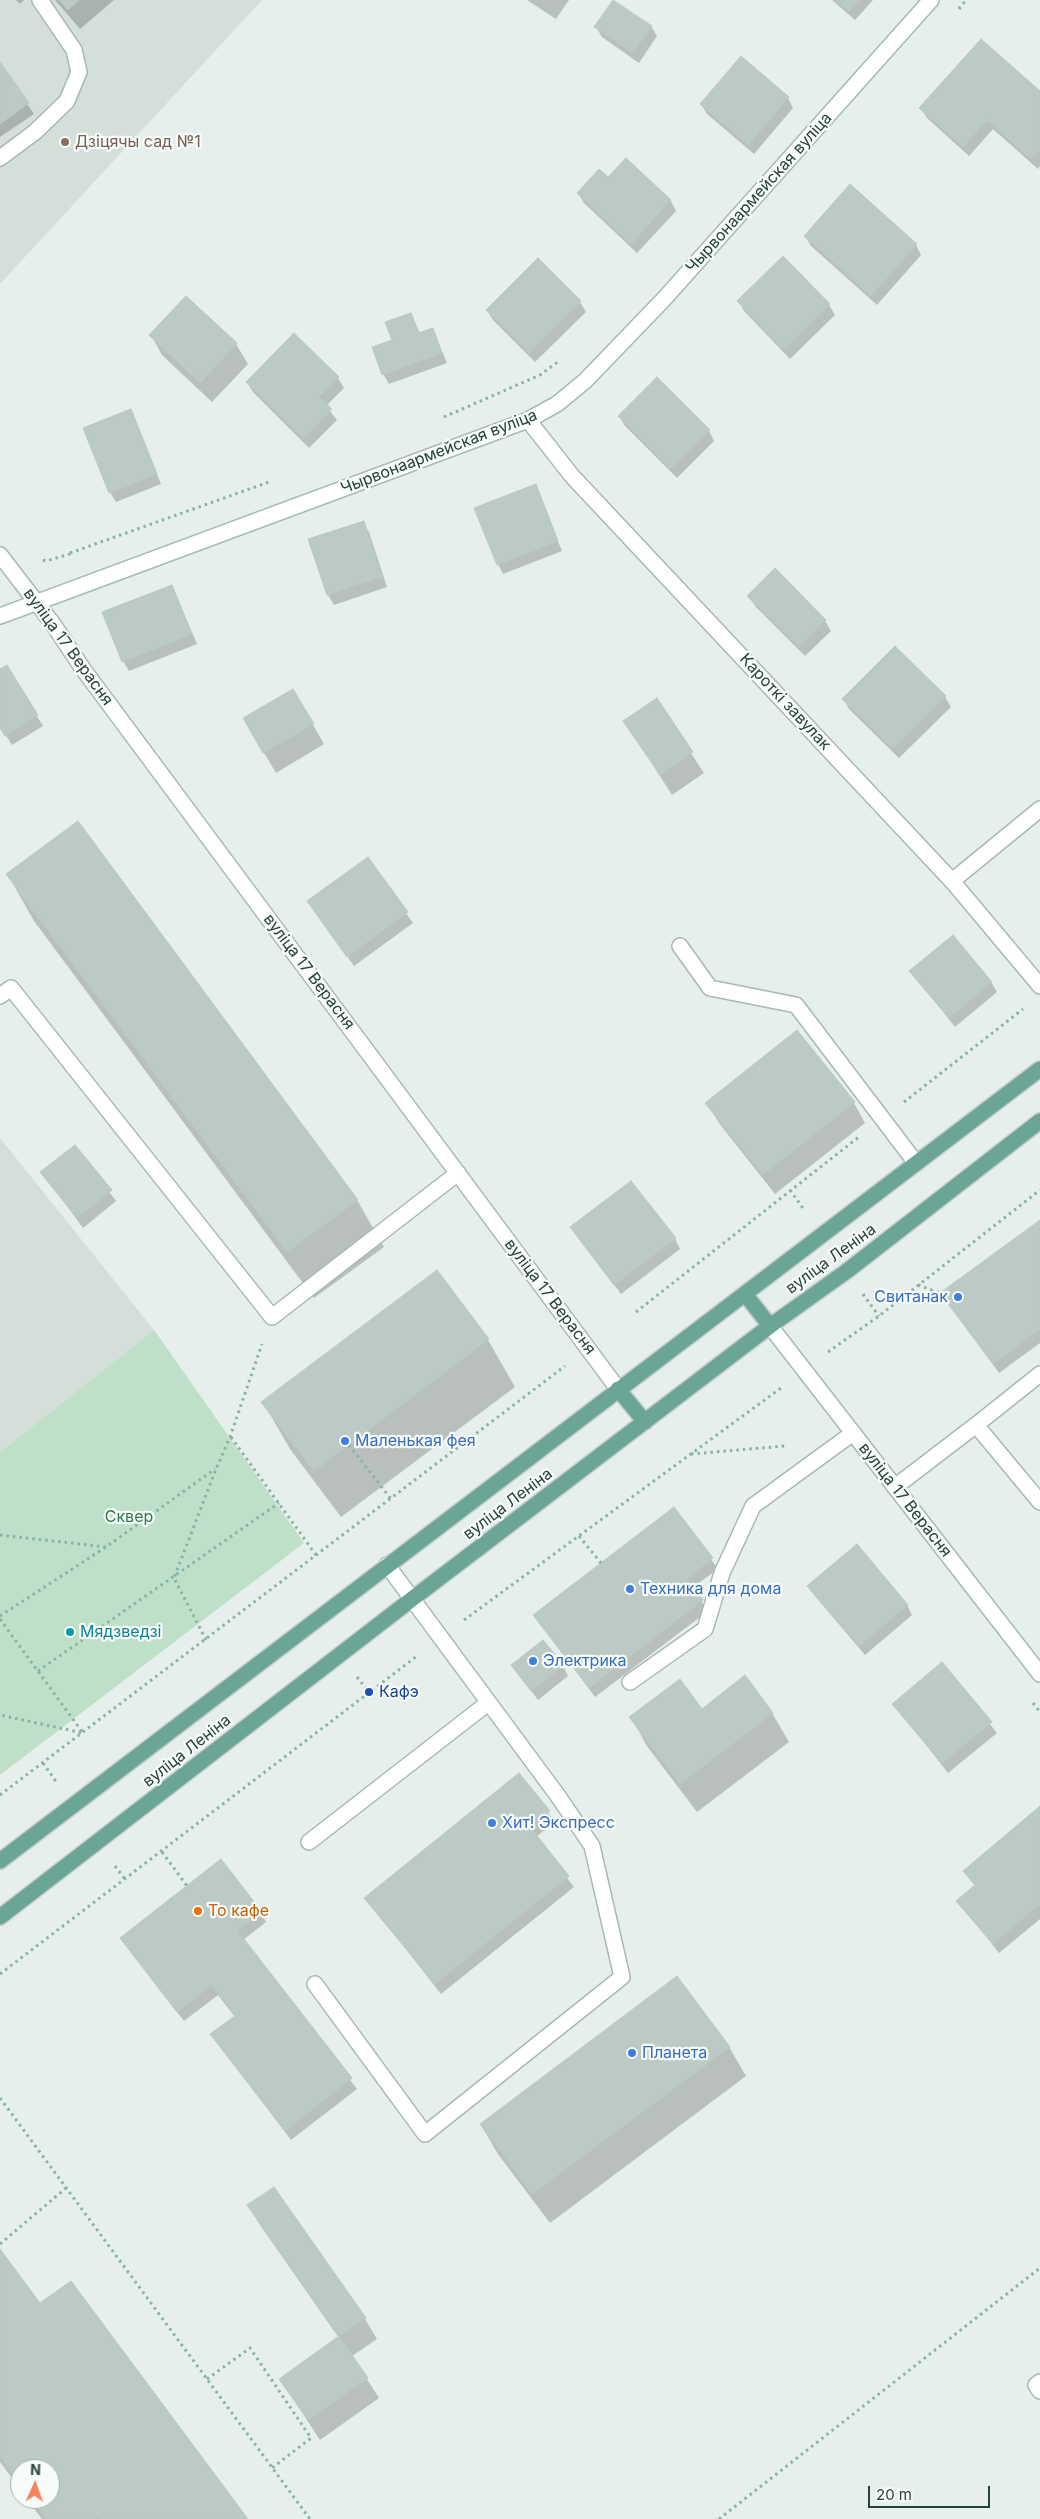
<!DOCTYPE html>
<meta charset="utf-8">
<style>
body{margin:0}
#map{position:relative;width:1040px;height:2519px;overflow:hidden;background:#e6efeb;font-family:Inter,sans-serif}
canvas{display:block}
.north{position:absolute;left:10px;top:2459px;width:50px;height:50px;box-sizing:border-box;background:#f7fbf9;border:1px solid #a3b1ad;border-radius:50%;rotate:2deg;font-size:14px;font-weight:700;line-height:20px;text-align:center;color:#24423a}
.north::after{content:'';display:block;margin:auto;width:18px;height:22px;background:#f4845f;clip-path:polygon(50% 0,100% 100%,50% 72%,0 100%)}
.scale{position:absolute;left:868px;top:2486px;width:122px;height:22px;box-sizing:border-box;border:2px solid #24423a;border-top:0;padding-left:6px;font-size:15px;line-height:18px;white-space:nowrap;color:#24423a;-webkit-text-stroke:4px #f7fbf9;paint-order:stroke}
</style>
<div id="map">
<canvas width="1040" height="2519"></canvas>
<div class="north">N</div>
<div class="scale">20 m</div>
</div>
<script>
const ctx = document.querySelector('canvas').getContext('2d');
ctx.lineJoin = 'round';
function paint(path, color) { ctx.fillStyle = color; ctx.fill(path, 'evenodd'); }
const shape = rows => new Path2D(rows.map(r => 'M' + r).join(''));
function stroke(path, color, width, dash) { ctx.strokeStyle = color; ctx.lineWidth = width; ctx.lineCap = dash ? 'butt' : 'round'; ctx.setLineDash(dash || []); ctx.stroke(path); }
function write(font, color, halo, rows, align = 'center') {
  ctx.font = font + ' Inter,sans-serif'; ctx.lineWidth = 4.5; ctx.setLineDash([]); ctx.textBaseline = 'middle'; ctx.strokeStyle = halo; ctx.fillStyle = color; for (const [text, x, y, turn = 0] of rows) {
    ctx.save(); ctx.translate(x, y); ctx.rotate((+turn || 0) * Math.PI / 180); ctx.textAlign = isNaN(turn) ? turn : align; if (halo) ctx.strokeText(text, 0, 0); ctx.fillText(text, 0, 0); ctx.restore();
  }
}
paint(shape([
 [0,0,262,0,0,284],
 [0,1138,154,1330,0,1452]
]), '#d4dfda');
paint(shape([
 [154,1330,304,1543,0,1775,0,1452]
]), '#bfe0c8');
paint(shape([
 [16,0,24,0,20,4],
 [55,0,114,0,80,29],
 [527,0,569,0,556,19],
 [832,0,873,0,855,20],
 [651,26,657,36,639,63,602,37,596,27],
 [0,64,34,114,0,137],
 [1040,93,1040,166,1038,169,993,129,969,156,927,118,921,108],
 [788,98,793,108,754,154,707,114,701,104],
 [626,159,671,201,676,211,637,253,584,203,578,193,608,179],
 [805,236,916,245,921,255,877,305,811,246],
 [783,258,829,305,835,315,790,359,744,311,739,301],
 [538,260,580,302,586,312,535,362,493,320,487,310],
 [411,315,420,334,433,330,447,363,389,384,383,374,393,340],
 [151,335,236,344,248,364,212,402,162,355],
 [338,378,344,388,326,406,337,420,309,448,253,392,247,382],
 [131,410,161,484,116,502,110,492],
 [619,416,709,431,714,441,677,478,625,426],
 [535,486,562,551,503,574,498,564],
 [363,522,369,532,387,587,334,605,328,595],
 [172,586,197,644,129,671,123,661],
 [749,596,825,621,831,631,805,656,755,606],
 [895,648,945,697,951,707,899,758,849,709,844,699],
 [6,667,43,726,12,745,0,726,0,671],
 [293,690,324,744,276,773,244,719],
 [656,700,704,773,672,795,625,721],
 [368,859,413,923,354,966,315,911],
 [8,875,357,1200,384,1247,314,1298,34,921],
 [911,971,991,982,997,992,955,1027],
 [707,1103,854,1103,865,1123,775,1194,719,1123],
 [75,1146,116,1201,83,1228,42,1172],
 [1040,1222,1040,1343,999,1373,942,1293],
 [572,1228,675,1239,680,1249,621,1294],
 [437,1272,488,1340,515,1387,341,1517,290,1449,263,1402],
 [674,1509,718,1569,692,1588,708,1611,595,1697,534,1615],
 [809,1586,907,1605,912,1615,865,1655,815,1596],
 [942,1664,997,1733,948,1773,894,1704],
 [513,1666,563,1666,568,1676,538,1700],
 [772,1713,789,1742,697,1812,647,1746,631,1717],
 [519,1774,555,1822,536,1837,574,1887,441,1994,366,1898],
 [1040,1807,1040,1919,999,1953,958,1901,975,1886,965,1871],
 [261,1912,266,1922,243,1940,357,2089,291,2140,212,2034,235,2017,218,1995,184,2021,121,1938],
 [729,2047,746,2076,550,2223,498,2154,481,2125],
 [273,2188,365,2319,377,2339,352,2356,379,2398,320,2440,281,2380,339,2338,260,2225,249,2205],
 [0,2251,40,2305,247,2519,42,2519,27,2499,50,2499,50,2469,20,2469,20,2489,0,2462]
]), '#0003');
const building = shape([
 [59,0,79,0,68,10,59,0],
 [613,0,652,26,633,53,594,27,613,0],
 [836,0,859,0,849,11,836,0],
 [981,39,1040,91,1040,150,1031,159,987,120,963,147,919,108,981,39],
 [741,56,789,97,748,145,700,104,741,56],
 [0,62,29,103,0,124,0,62],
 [626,158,671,200,631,244,577,193,599,169,608,177,626,158],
 [850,184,917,244,871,296,804,236,850,184],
 [783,256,830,304,784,350,737,301,783,256],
 [538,258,581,301,529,353,486,310,538,258],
 [186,296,237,343,200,383,149,335,186,296],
 [411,313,419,333,433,328,442,353,382,375,372,347,392,340,385,322,411,313],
 [294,333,339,377,319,397,332,409,303,439,246,382,294,333],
 [657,377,710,430,670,469,618,416,657,377],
 [131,409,157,474,109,493,83,428,131,409],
 [536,484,558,541,497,565,474,508,536,484],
 [364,521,382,577,327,595,308,539,364,521],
 [775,568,826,620,799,647,747,596,775,568],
 [172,585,192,634,122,662,102,612,172,585],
 [895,646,946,696,893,749,842,699,895,646],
 [7,665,38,715,5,736,0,728,0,669,7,665],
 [293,689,314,724,263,753,243,718,293,689],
 [657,698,693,752,660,775,623,721,657,698],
 [78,821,358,1200,287,1252,6,874,78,821],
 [368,857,408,912,347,957,307,901,368,857],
 [953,935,992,982,949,1018,909,971,953,935],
 [797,1030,855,1102,763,1175,705,1103,797,1030],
 [75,1145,112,1190,77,1218,40,1172,75,1145],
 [631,1181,676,1238,614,1285,570,1227,631,1181],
 [1040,1220,1040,1329,993,1364,940,1293,1040,1220],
 [437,1270,489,1339,314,1471,261,1402,437,1270],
 [674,1507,713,1558,687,1579,703,1600,589,1688,533,1615,674,1507],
 [857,1544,908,1605,859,1646,807,1586,857,1544],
 [543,1640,564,1665,531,1691,511,1665,543,1640],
 [942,1662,992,1722,942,1763,892,1704,942,1662],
 [745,1675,773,1713,680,1784,629,1717,680,1679,702,1709,745,1675],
 [519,1773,550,1811,530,1827,569,1876,435,1984,364,1898,519,1773],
 [1040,1806,1040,1904,993,1944,956,1901,975,1885,963,1871,1040,1806],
 [221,1859,262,1912,237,1930,352,2078,285,2131,210,2034,235,2016,212,1985,177,2012,120,1938,221,1859],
 [677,1976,730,2047,532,2194,480,2124,677,1976],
 [274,2187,366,2318,339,2336,247,2205,274,2187],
 [0,2249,40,2303,71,2281,248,2519,100,2519,98,2517,95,2519,47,2519,32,2499,50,2499,50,2469,20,2469,20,2483,0,2456,0,2249],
 [339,2336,368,2378,308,2420,279,2379,339,2336]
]);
paint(building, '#bbcac4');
stroke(building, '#b8c9c2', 1);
const lane = shape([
 [0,158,35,132,67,101,79,72,74,50,40,0],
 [952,881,1040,809],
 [680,946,710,988,796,1005,916,1163],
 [0,996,11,988,272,1317,458,1173],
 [976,1425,1040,1374],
 [895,1487,976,1425,1040,1502],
 [630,1682,705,1629,722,1573,753,1506,853,1433],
 [309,1842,488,1703],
 [315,1984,425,2134,622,1977,592,1846,558,1796,387,1565],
 [1040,2382,1036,2385,1040,2391]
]);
const street = shape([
 [528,420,572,476,952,881,1040,986],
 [0,555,53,624,83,669,618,1389]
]);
const secondary = shape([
 [0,616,528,420,557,404,585,381,664,299,931,0],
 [770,1326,1040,1674]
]);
const primary = shape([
 [745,1294,770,1326],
 [618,1389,645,1422],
 [0,1861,1040,1069],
 [0,1917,412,1599,770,1326,847,1271,1040,1121]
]);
stroke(lane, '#a8b8b2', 18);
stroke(street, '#a8b8b2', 18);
stroke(secondary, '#a4bbb3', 18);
stroke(primary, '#c2cac8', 18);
stroke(shape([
 [959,9,966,0],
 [444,417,540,375,559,361],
 [70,553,269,482],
 [43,560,46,561,70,554],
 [904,1102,1023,1009],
 [790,1190,805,1211],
 [918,1285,940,1293],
 [863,1294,879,1316],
 [636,1312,860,1136],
 [828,1352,879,1316,1040,1190],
 [231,1437,316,1555],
 [349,1445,391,1499],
 [691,1454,785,1446],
 [0,1535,106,1547],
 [579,1536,601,1563],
 [0,1616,106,1547,215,1469],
 [0,1619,83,1733,0,1715],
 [464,1620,781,1388],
 [206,1640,174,1578,216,1469,230,1437,262,1344],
 [38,1671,279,1503],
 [357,1677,369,1692],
 [1033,1703,1040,1712],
 [43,1763,57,1783],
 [0,1795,565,1366],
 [162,1852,187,1886],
 [115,1866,125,1879],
 [0,1974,417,1656],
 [0,2098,310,2519],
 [0,2244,66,2188],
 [207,2379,250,2348,311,2438,272,2468],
 [719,2519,1040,2268]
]), '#86b3a5', 3, [2.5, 4]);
stroke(lane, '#fff', 15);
stroke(street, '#fff', 15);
stroke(secondary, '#fff', 15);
stroke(primary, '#6aa596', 15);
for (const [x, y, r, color] of [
 [65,142,5,"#8d6e63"],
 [958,1297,5,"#3f7fe0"],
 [345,1441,5,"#3f7fe0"],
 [630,1589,5,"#3f7fe0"],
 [70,1632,5,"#0f9aa8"],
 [533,1661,5,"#3f7fe0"],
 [369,1692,5,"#1a4fb4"],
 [492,1823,5,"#3f7fe0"],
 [198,1911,5,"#e8710a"],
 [632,2053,5,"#3f7fe0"]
]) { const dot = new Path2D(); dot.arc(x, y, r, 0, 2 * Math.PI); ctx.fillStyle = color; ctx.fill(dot); stroke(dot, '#f7fbf9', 2); }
write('16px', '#785e54', '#f7fbf9', [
 ["Дзіцячы сад №1",75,142]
], 'left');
write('16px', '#24423a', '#f7fbf9', [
 ["Чырвонаармейская вуліца",759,193,-48],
 ["Чырвонаармейская вуліца",439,452,-21],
 ["вуліца 17 Верасня",68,647,54],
 ["Кароткі завулак",785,702,47],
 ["вуліца 17 Верасня",309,972,53],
 ["вуліца Леніна",831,1259,-36],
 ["вуліца 17 Верасня",550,1297,53],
 ["вуліца 17 Верасня",905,1500,52],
 ["вуліца Леніна",508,1504,-37],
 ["вуліца Леніна",187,1751,-38]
]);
write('16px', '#366cbe', '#f7fbf9', [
 ["Свитанак",948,1297,"right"],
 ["Маленькая фея",355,1441],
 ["Техника для дома",640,1589],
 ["Электрика",543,1661],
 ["Хит! Экспресс",502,1823],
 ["Планета",642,2053]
], 'left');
write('16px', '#2d7a4b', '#f7fbf9', [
 ["Сквер",129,1517]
]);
write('16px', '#0d838f', '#f7fbf9', [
 ["Мядзведзі",80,1632]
], 'left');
write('16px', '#164399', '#f7fbf9', [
 ["Кафэ",379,1692]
], 'left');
write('16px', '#c56008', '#f7fbf9', [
 ["То кафе",208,1911]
], 'left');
</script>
